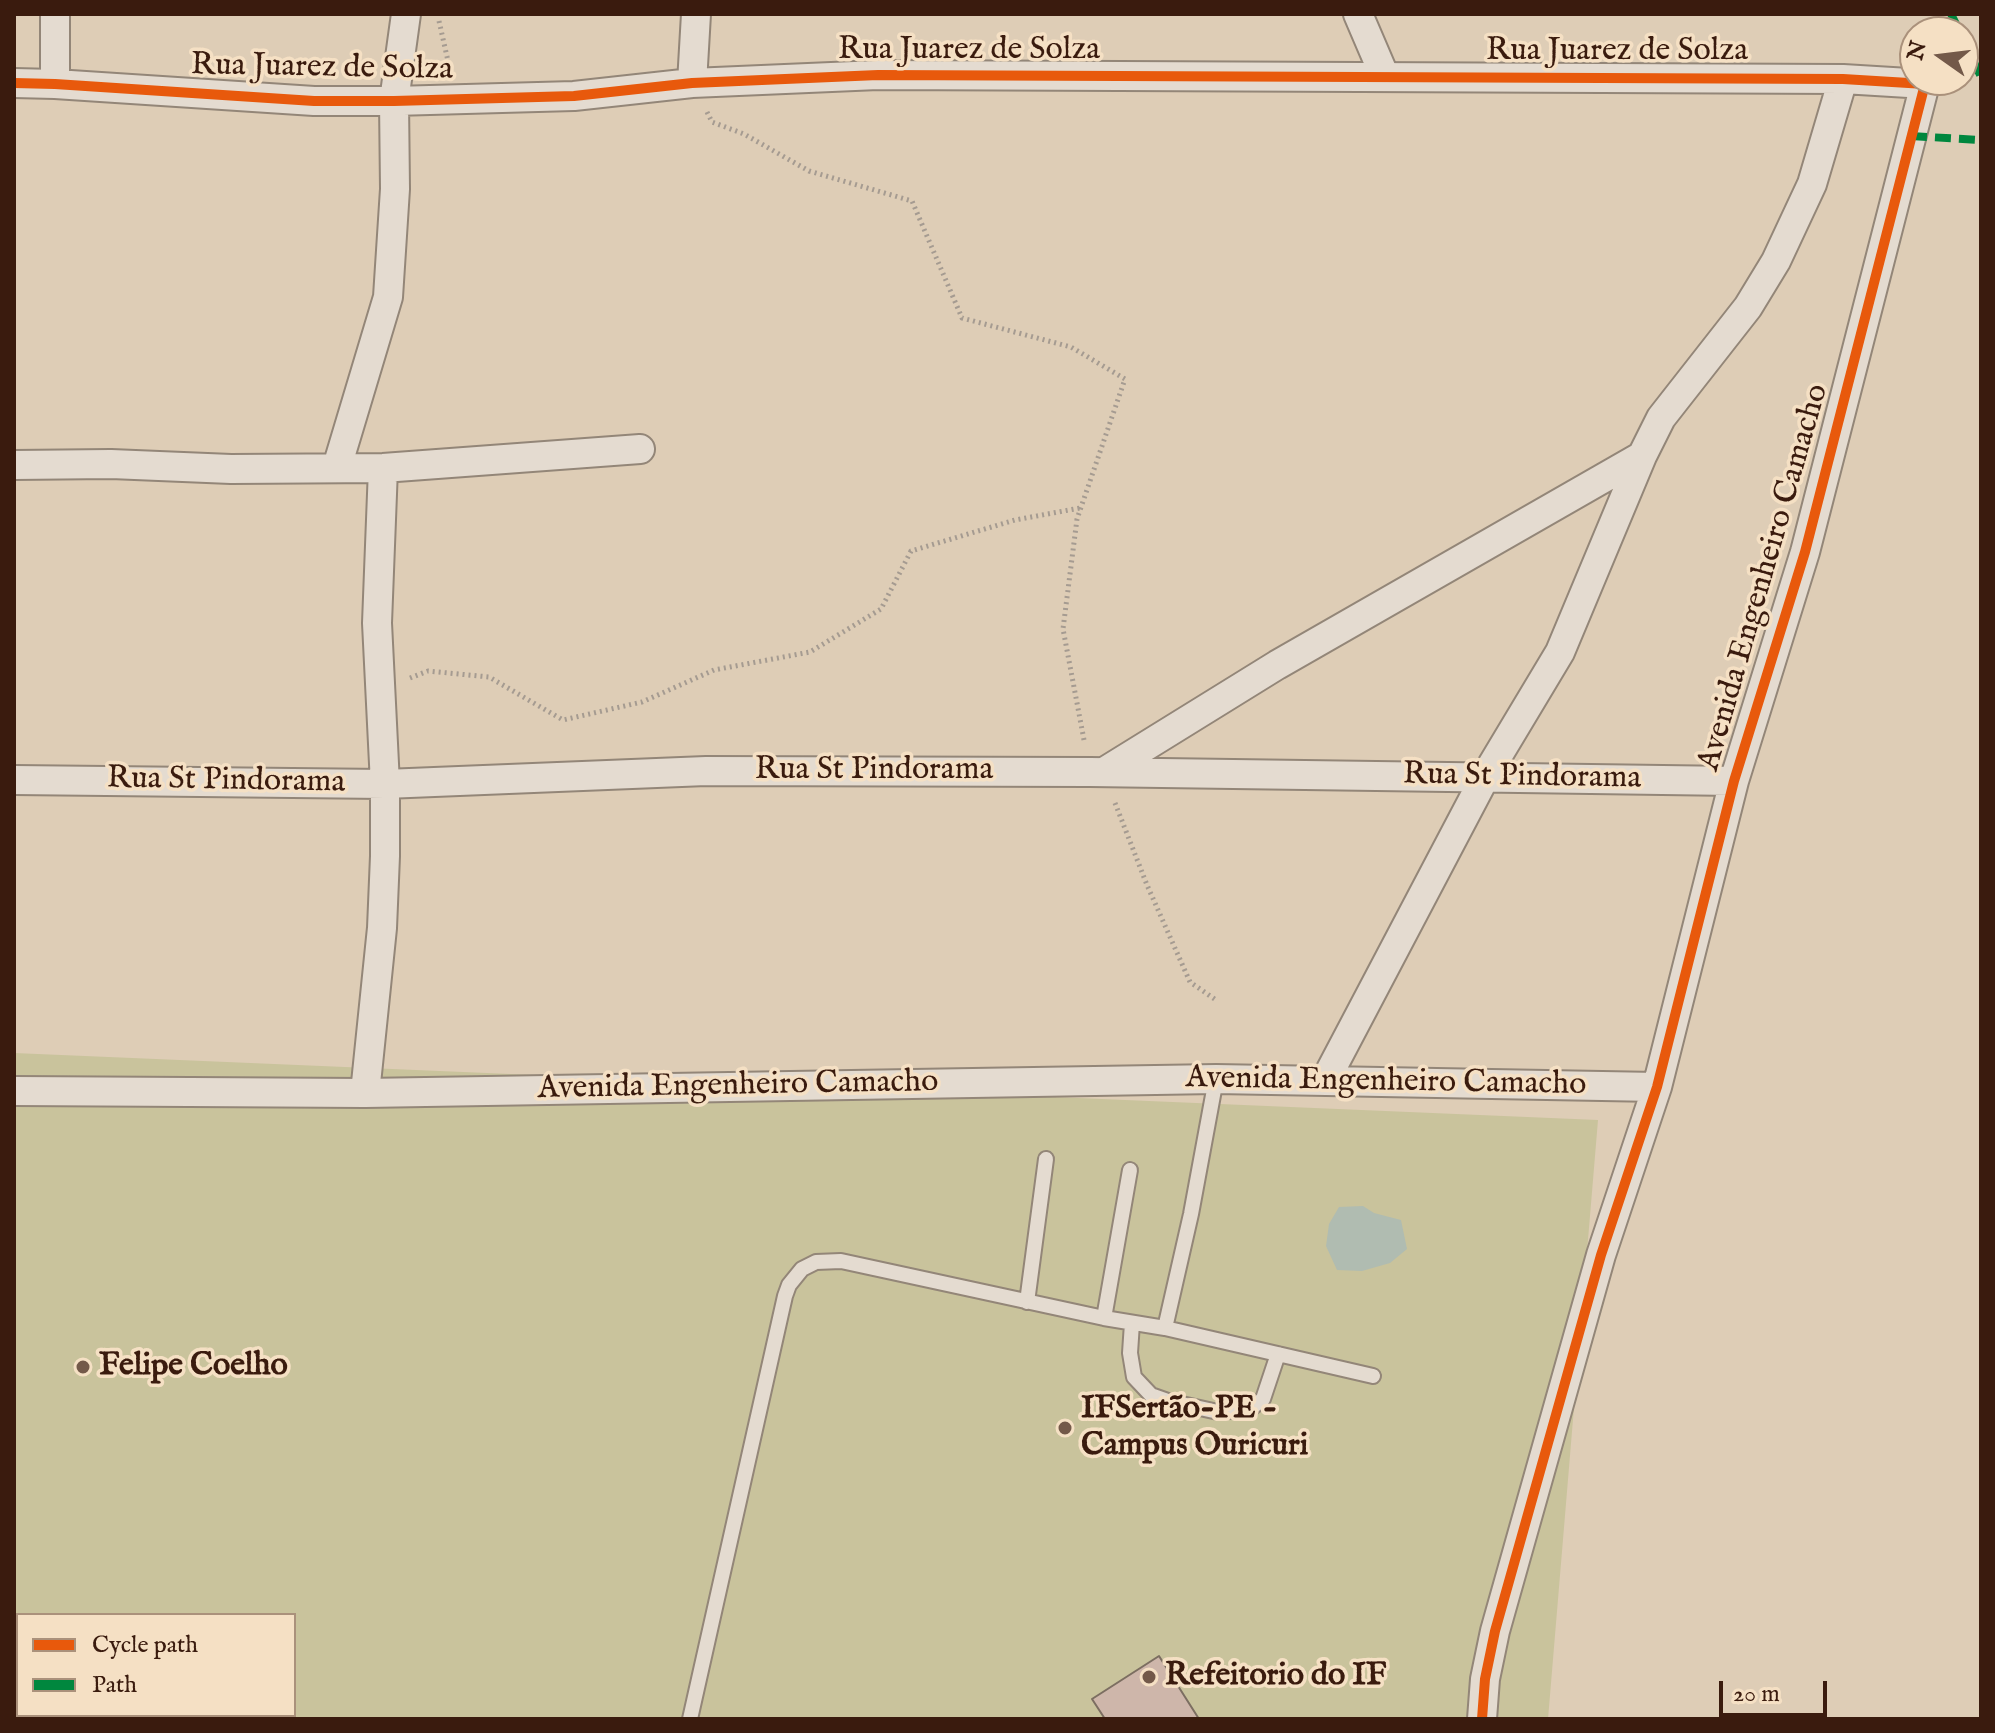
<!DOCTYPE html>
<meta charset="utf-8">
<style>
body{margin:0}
#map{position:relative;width:1995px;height:1733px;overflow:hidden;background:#decdb6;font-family:"IM FELL English",serif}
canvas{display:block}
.frame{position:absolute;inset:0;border:16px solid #3a1b0e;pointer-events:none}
.legend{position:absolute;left:16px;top:1613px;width:280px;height:104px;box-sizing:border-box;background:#f5e0c4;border:2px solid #aa917b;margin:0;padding:10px 14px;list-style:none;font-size:24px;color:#3a1b0e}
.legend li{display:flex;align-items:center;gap:16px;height:40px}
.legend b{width:40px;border:2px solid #aa917b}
.north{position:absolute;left:1899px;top:16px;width:80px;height:80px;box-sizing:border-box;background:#f5e0c4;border:2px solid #aa917b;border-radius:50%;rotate:284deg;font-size:22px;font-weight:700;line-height:32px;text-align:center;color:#3a1b0e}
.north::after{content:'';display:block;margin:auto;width:28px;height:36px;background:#735949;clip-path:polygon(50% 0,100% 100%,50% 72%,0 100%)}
.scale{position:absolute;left:1719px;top:1681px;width:108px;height:36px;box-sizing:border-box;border:4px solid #3a1b0e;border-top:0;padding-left:10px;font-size:24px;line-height:28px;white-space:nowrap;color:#3a1b0e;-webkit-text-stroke:6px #f5e0c4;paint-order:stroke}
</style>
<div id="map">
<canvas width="1995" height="1733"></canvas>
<div class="frame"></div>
<ul class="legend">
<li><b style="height:10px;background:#e8590c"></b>Cycle path</li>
<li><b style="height:10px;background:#00873e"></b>Path</li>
</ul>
<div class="north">N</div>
<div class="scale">20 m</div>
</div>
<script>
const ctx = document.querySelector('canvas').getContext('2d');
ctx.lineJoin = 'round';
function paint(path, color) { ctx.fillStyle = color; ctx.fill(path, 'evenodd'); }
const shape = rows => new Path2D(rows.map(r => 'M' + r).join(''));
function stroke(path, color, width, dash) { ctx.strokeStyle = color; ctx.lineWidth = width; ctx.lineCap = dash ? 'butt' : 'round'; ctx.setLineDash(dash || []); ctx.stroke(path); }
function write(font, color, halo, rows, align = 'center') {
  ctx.font = font + ' "IM FELL English",serif'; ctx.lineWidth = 7; ctx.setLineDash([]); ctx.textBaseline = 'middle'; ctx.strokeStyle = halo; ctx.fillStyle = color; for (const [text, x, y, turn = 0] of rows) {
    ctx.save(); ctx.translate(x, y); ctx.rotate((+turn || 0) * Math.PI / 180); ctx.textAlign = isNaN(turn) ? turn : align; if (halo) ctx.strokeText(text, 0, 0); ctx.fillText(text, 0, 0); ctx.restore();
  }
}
paint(shape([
 [14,1053,1598,1120,1548,1719,14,1719],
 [18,1615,294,1615,294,1715,18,1715]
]), '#c9c39c');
paint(shape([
 [1363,1206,1374,1213,1401,1220,1407,1249,1390,1263,1362,1271,1337,1270,1326,1246,1329,1224,1339,1207]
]), '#b0bcb1');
const building = shape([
 [1159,1656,1199,1719,1105,1719,1092,1699,1159,1656]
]);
paint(building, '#ceb6aa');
stroke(building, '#7c6e61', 2);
const lane = shape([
 [1216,1079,1191,1214,1165,1328,1373,1376],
 [1027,1302,1046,1159],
 [1104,1318,1130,1170],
 [1132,1323,1130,1353,1134,1377,1151,1395,1168,1401,1218,1412,1250,1409,1263,1399,1278,1354],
 [690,1719,785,1296,789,1285,802,1269,816,1262,841,1261,1104,1318,1165,1328]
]);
const street = shape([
 [1358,14,1385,77],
 [14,83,55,84,314,101,394,101,574,96,692,83,878,75,1843,79,1925,84,1805,552,1734,781,1657,1087,1601,1255,1495,1631,1485,1679,1482,1719],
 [692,83,696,14],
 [55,84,55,14],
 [14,465,111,464,231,469,383,468,640,449],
 [337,467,388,297,395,189,394,101,406,14],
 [1104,772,1277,665,1642,456],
 [14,780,385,784,706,771,1090,772,1734,781],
 [1325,1081,1485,777,1560,652,1642,456,1661,418,1748,307,1776,261,1812,184,1843,79],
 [14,1091,365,1093,1216,1079,1657,1087],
 [365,1093,382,928,385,856,385,784,377,623,383,468]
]);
stroke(lane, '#938678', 18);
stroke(street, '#938678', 32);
stroke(shape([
 [439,21,450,70],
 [707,112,712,122,744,134,809,171,912,201,962,318,1071,347,1125,379,1077,519,1063,629,1084,740],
 [410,678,428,671,489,677,563,720,642,702,714,670,810,652,881,609,911,551,1015,520,1080,508],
 [1115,803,1147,885,1190,982,1216,1000]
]), '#a59b91', 5, [2, 4]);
stroke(lane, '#e4dbd0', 14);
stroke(street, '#e4dbd0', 28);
stroke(shape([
 [1951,14,1960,32],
 [1963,39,1981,77],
 [1911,136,1981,140]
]), '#00873e', 8, [16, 8]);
stroke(shape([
 [14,83,55,84,314,101,394,101,574,96,692,83,878,75,1843,79,1925,84,1805,552,1734,781,1657,1087,1601,1255,1495,1631,1485,1679,1482,1719]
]), '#e8590c', 10);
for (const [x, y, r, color] of [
 [83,1367,8,"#735949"],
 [1065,1428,8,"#735949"],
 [1149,1677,8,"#735949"]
]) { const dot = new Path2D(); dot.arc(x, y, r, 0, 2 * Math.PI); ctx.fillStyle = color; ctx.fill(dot); stroke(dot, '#f5e0c4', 3); }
write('32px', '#3a1b0e', '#f5e0c4', [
 ["Rua Juarez de Solza",969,51],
 ["Rua Juarez de Solza",1617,52],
 ["Rua Juarez de Solza",322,69,1],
 ["Avenida Engenheiro Camacho",1765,578,-74],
 ["Rua St Pindorama",874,771],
 ["Rua St Pindorama",1522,778,1],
 ["Rua St Pindorama",226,782,1],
 ["Avenida Engenheiro Camacho",1386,1083,1],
 ["Avenida Engenheiro Camacho",738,1087,-1]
]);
write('bold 32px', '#3a1b0e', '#f5e0c4', [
 ["Felipe Coelho",99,1367],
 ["IFSertão-PE -",1081,1410],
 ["Campus Ouricuri",1081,1447],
 ["Refeitorio do IF",1165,1677]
], 'left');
</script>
